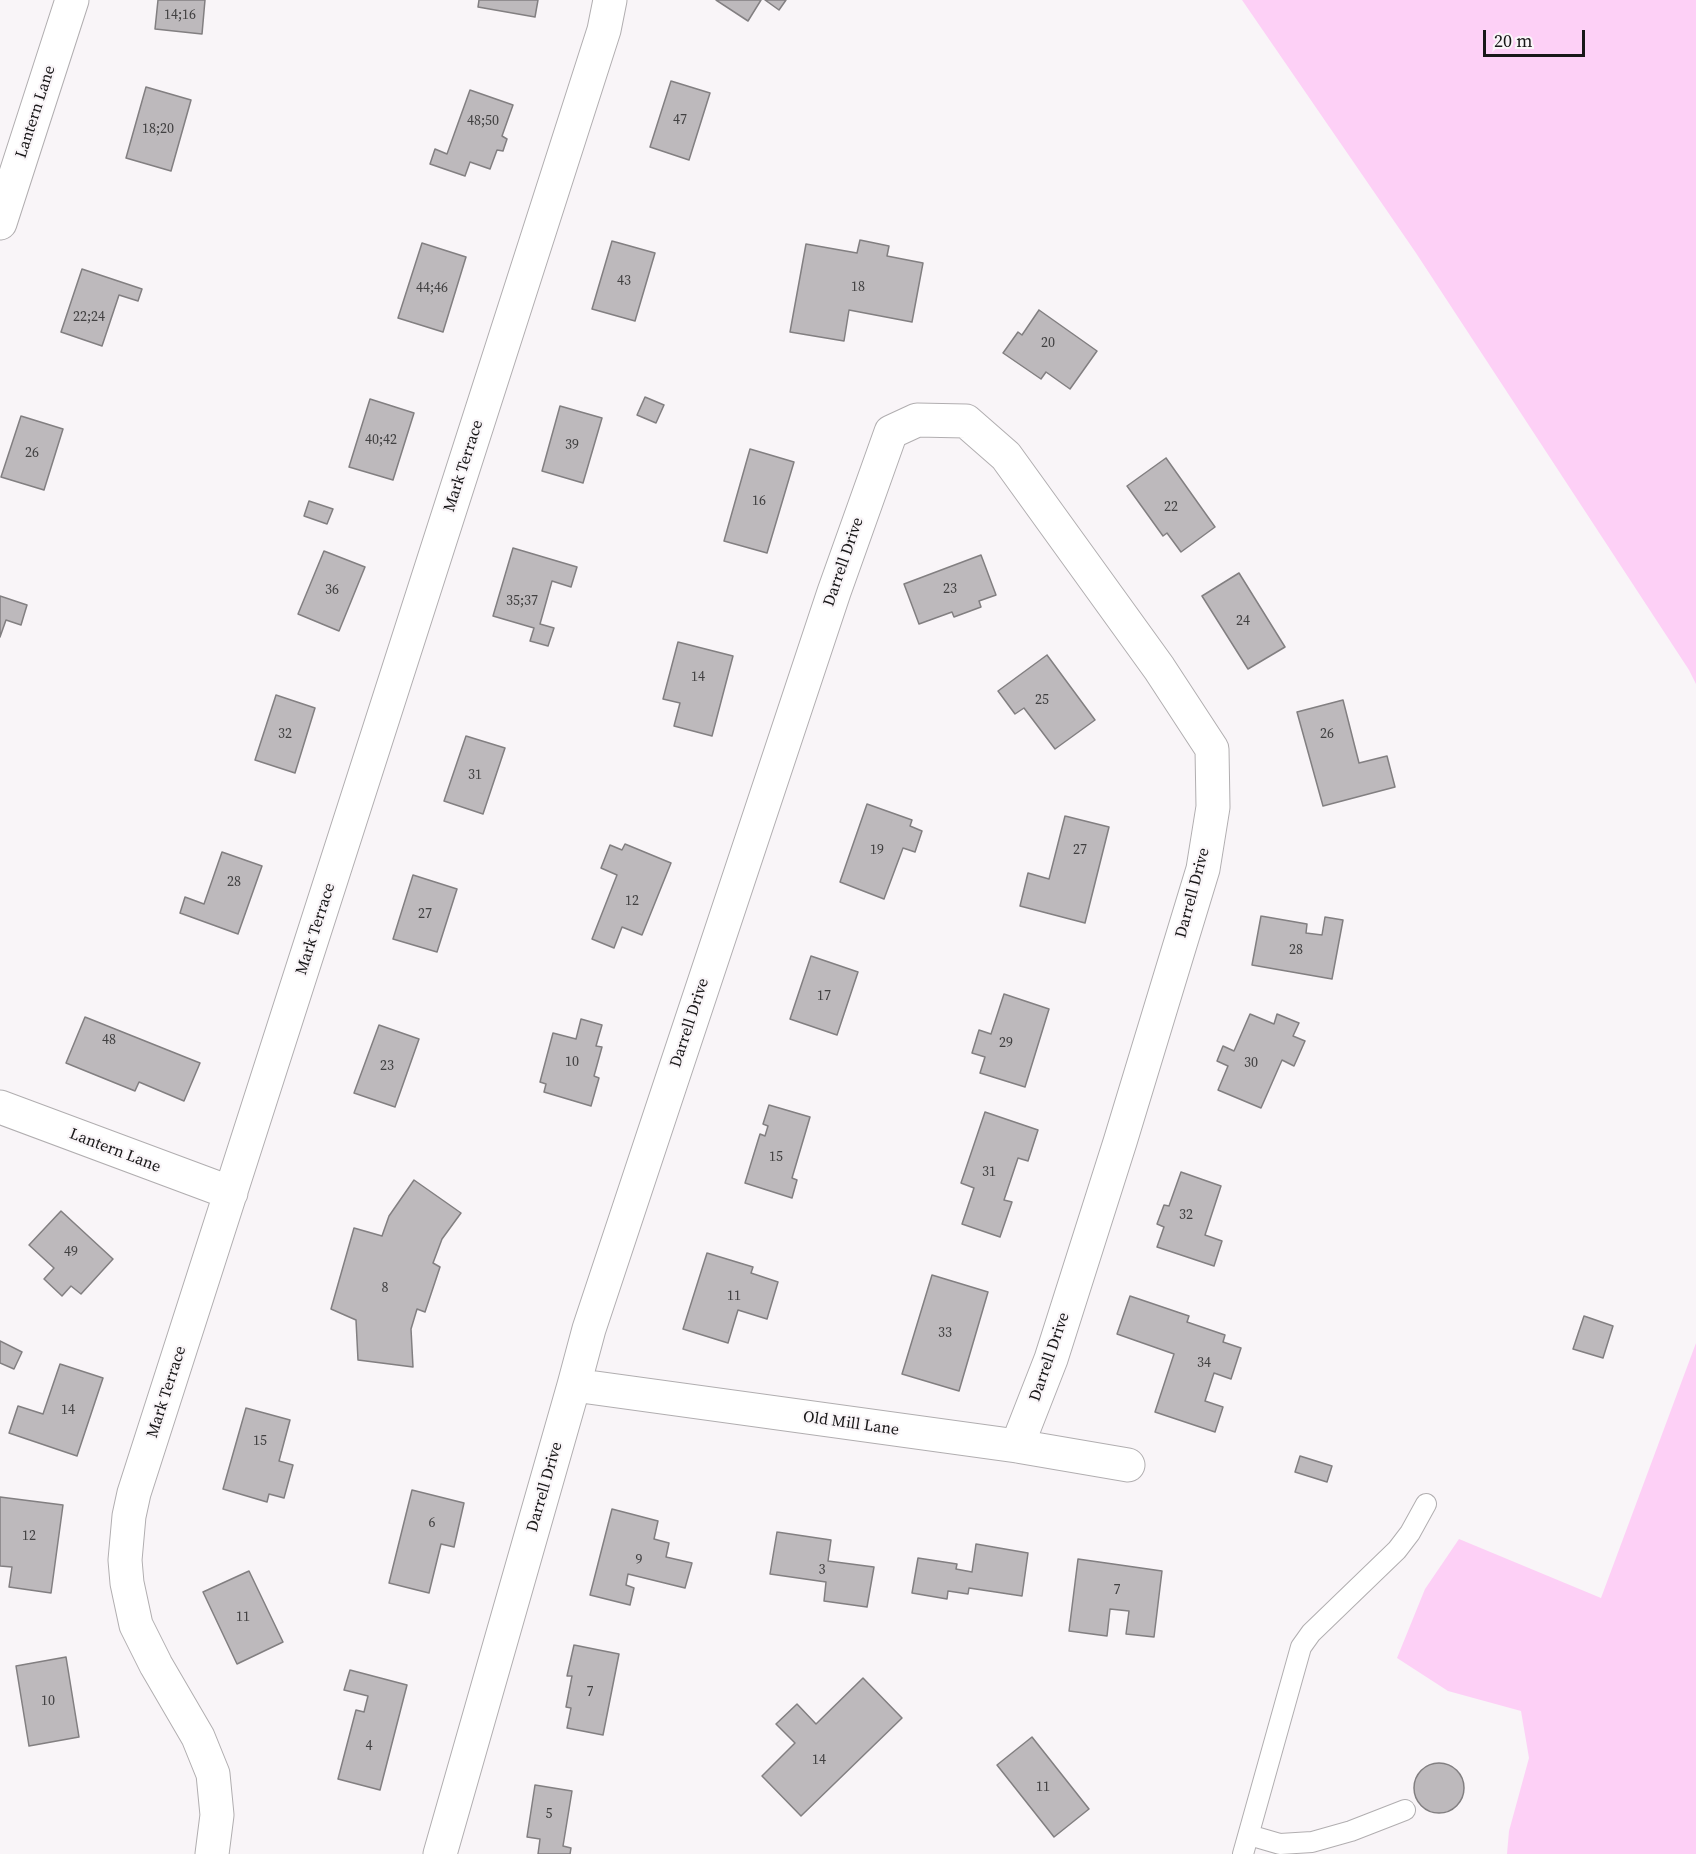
<!DOCTYPE html>
<style>
body{margin:0}
#map{position:relative;width:1696px;height:1854px;overflow:hidden;background:#f9f5f8;font-family:"Source Serif 4",serif}
canvas{display:block}
.scale{position:absolute;left:1483px;top:30px;width:102px;height:27px;box-sizing:border-box;border:3px solid #181718;border-top:0;padding-left:8px;font-size:18px;line-height:21px;white-space:nowrap;color:#181718;-webkit-text-stroke:4px #f9f5f8;paint-order:stroke}
</style>
<div id="map">
<canvas width="1696" height="1854"></canvas>
<div class="scale">20 m</div>
</div>
<script>
const ctx = document.querySelector('canvas').getContext('2d');
ctx.lineJoin = 'round';
function paint(path, color) { ctx.fillStyle = color; ctx.fill(path, 'evenodd'); }
const shape = rows => new Path2D(rows.map(r => 'M' + r).join(''));
function stroke(path, color, width, dash) { ctx.strokeStyle = color; ctx.lineWidth = width; ctx.lineCap = dash ? 'butt' : 'round'; ctx.setLineDash(dash || []); ctx.stroke(path); }
function write(font, color, halo, rows, align = 'center') {
  ctx.font = font + ' "Source Serif 4",serif'; ctx.lineWidth = 4.5; ctx.setLineDash([]); ctx.textBaseline = 'middle'; ctx.strokeStyle = halo; ctx.fillStyle = color; for (const [text, x, y, turn = 0] of rows) {
    ctx.save(); ctx.translate(x, y); ctx.rotate((+turn || 0) * Math.PI / 180); ctx.textAlign = isNaN(turn) ? turn : align; if (halo) ctx.strokeText(text, 0, 0); ctx.fillText(text, 0, 0); ctx.restore();
  }
}
paint(shape([
 [1242,0,1696,0,1696,684,1689,670,1416,253],
 [1696,1343,1696,1854,1507,1854,1509,1831,1529,1758,1521,1711,1448,1691,1397,1658,1425,1589,1459,1539,1601,1598]
]), '#fdd0f6');
const building = shape([
 [158,0,205,0,202,34,155,29,158,0],
 [479,0,538,0,535,17,478,7,479,0],
 [716,0,761,0,748,21,716,0],
 [765,0,786,0,779,10,765,0],
 [671,81,710,93,689,160,650,147,671,81],
 [146,87,191,100,171,171,126,158,146,87],
 [470,90,513,105,502,136,507,139,503,151,497,150,490,169,470,162,465,176,430,164,435,149,447,154,470,90],
 [860,240,889,246,887,256,923,263,912,322,849,310,844,341,790,332,806,244,857,253,860,240],
 [612,241,655,253,635,321,592,309,612,241],
 [422,243,466,257,443,332,398,318,422,243],
 [82,269,142,289,138,301,119,295,102,346,61,332,82,269],
 [1039,310,1097,351,1070,389,1046,372,1041,379,1003,353,1018,332,1022,335,1039,310],
 [645,397,664,405,656,423,637,415,645,397],
 [370,399,414,413,393,480,349,467,370,399],
 [560,406,602,418,583,483,542,471,560,406],
 [21,416,63,429,44,490,1,477,21,416],
 [750,449,794,462,767,553,724,541,750,449],
 [1166,458,1215,527,1181,552,1167,533,1163,536,1127,486,1166,458],
 [309,501,333,509,327,524,304,516,309,501],
 [513,548,577,567,571,587,552,581,540,624,554,628,548,646,530,641,534,628,493,616,513,548],
 [324,551,365,567,339,631,298,614,324,551],
 [981,555,996,595,979,601,981,607,954,617,952,612,919,624,904,584,981,555],
 [1239,573,1285,647,1248,669,1202,596,1239,573],
 [0,596,27,605,21,625,6,620,0,637,0,596],
 [678,642,733,656,712,736,674,726,680,703,663,699,678,642],
 [1047,655,1095,720,1055,749,1024,708,1015,714,998,691,1047,655],
 [276,695,315,708,295,773,255,760,276,695],
 [1343,700,1359,763,1387,756,1395,787,1323,806,1297,712,1343,700],
 [466,736,505,748,483,814,444,801,466,736],
 [867,804,912,820,910,826,922,831,915,852,903,848,884,899,840,882,867,804],
 [1065,816,1109,827,1085,923,1020,906,1028,873,1049,879,1065,816],
 [625,844,671,863,642,935,622,927,614,948,592,939,617,875,601,868,610,845,622,850,625,844],
 [222,852,262,866,238,934,180,913,185,897,204,904,222,852],
 [413,875,457,889,437,952,393,939,413,875],
 [1261,916,1307,924,1306,933,1322,935,1325,917,1343,920,1332,979,1252,965,1261,916],
 [811,956,858,972,837,1035,790,1019,811,956],
 [1004,994,1049,1009,1025,1087,980,1073,985,1057,972,1053,979,1030,991,1034,1004,994],
 [1250,1014,1274,1024,1277,1014,1299,1023,1293,1036,1305,1041,1294,1066,1282,1060,1261,1108,1218,1090,1228,1066,1217,1061,1223,1046,1234,1051,1250,1014],
 [85,1017,200,1063,184,1101,139,1082,135,1091,66,1063,85,1017],
 [581,1019,602,1025,596,1046,602,1047,594,1076,599,1078,591,1106,544,1092,546,1084,540,1082,553,1033,576,1039,581,1019],
 [379,1025,419,1039,395,1107,354,1093,379,1025],
 [769,1105,810,1117,792,1178,797,1180,792,1198,745,1183,760,1134,765,1136,768,1126,763,1124,769,1105],
 [985,1112,1038,1130,1028,1161,1018,1158,1004,1200,1012,1202,1000,1237,962,1224,974,1188,961,1183,985,1112],
 [1181,1172,1221,1186,1205,1235,1222,1241,1214,1266,1157,1247,1164,1227,1157,1224,1164,1205,1169,1206,1181,1172],
 [414,1180,461,1213,442,1239,433,1263,440,1267,425,1312,417,1309,411,1329,413,1367,358,1360,356,1320,331,1309,354,1228,382,1236,389,1216,414,1180],
 [61,1211,113,1259,81,1294,71,1286,62,1296,44,1279,54,1268,29,1245,61,1211],
 [707,1253,753,1267,751,1273,778,1282,767,1319,738,1310,728,1343,683,1329,707,1253],
 [932,1275,988,1292,959,1391,902,1374,932,1275],
 [1130,1296,1189,1316,1187,1322,1225,1335,1223,1342,1241,1348,1231,1379,1214,1373,1205,1401,1223,1407,1215,1432,1155,1412,1174,1354,1117,1334,1130,1296],
 [1584,1316,1613,1326,1603,1358,1573,1349,1584,1316],
 [0,1341,22,1352,14,1369,0,1363,0,1341],
 [60,1364,103,1378,77,1456,9,1433,18,1406,43,1414,60,1364],
 [246,1408,290,1420,279,1461,293,1465,284,1498,269,1494,267,1502,223,1489,246,1408],
 [1300,1456,1332,1466,1327,1482,1295,1472,1300,1456],
 [412,1490,464,1503,454,1547,441,1544,429,1593,389,1583,412,1490],
 [0,1497,63,1505,51,1593,9,1587,12,1567,0,1566,0,1497],
 [612,1509,658,1521,654,1539,669,1543,666,1557,692,1563,685,1588,628,1574,626,1585,634,1588,630,1605,590,1595,612,1509],
 [777,1532,831,1540,828,1561,874,1567,867,1607,824,1601,826,1582,770,1574,777,1532],
 [976,1544,1028,1553,1022,1596,969,1588,968,1594,948,1591,947,1599,912,1593,918,1558,957,1564,956,1569,972,1572,976,1544],
 [1078,1559,1162,1571,1154,1637,1126,1634,1129,1611,1110,1609,1107,1636,1069,1631,1078,1559],
 [249,1571,283,1642,237,1664,203,1592,249,1571],
 [574,1645,619,1654,603,1735,567,1728,571,1708,566,1707,572,1676,567,1676,574,1645],
 [66,1657,79,1737,29,1746,16,1666,66,1657],
 [350,1670,407,1685,380,1790,338,1779,356,1710,364,1712,368,1696,344,1690,350,1670],
 [863,1678,902,1718,801,1816,762,1776,795,1743,776,1724,797,1704,816,1724,863,1678],
 [1032,1737,1089,1809,1054,1837,997,1765,1032,1737],
 '1414 1788a25 25 0 1 1 50 0a25 25 0 1 1-50 0Z',
 [535,1785,572,1791,563,1846,571,1848,570,1854,538,1854,540,1839,527,1837,535,1785]
]);
paint(building, '#bdb9bc');
stroke(building, '#827f81', 1.5);
const lane = shape([
 [1249,1835,1280,1844,1312,1842,1351,1831,1405,1810],
 [1243,1854,1301,1647,1311,1633,1397,1550,1410,1533,1426,1504]
]);
const street = shape([
 [0,223,72,0],
 [0,1107,231,1193],
 [574,1385,1017,1446,1128,1465],
 [212,1854,217,1815,213,1774,198,1737,156,1665,136,1625,127,1583,125,1560,129,1516,134,1493,604,30,610,0],
 [440,1854,574,1385,589,1329,834,592,891,432,917,420,966,421,1006,456,1159,668,1212,749,1213,807,1203,869,1120,1142,1051,1359,1017,1446]
]);
stroke(lane, '#b1aeb0', 22);
stroke(street, '#b1aeb0', 35);
stroke(lane, '#fff', 20);
stroke(street, '#fff', 33);
write('14px', '#414041', null, [
 ["14;16",180,15],
 ["47",680,120],
 ["48;50",483,121],
 ["18;20",158,129],
 ["43",624,281],
 ["18",858,287],
 ["44;46",432,288],
 ["22;24",89,317],
 ["20",1048,343],
 ["40;42",381,440],
 ["39",572,445],
 ["26",32,453],
 ["16",759,501],
 ["22",1171,507],
 ["23",950,589],
 ["36",332,590],
 ["35;37",522,601],
 ["24",1243,621],
 ["14",698,677],
 ["25",1042,700],
 ["32",285,734],
 ["26",1327,734],
 ["31",475,775],
 ["19",877,850],
 ["27",1080,850],
 ["28",234,882],
 ["12",632,901],
 ["27",425,914],
 ["28",1296,950],
 ["17",824,996],
 ["48",109,1040],
 ["29",1006,1043],
 ["10",572,1062],
 ["30",1251,1063],
 ["23",387,1066],
 ["15",776,1157],
 ["31",989,1172],
 ["32",1186,1215],
 ["49",71,1252],
 ["8",385,1288],
 ["11",734,1296],
 ["33",945,1333],
 ["34",1204,1363],
 ["14",68,1410],
 ["15",260,1441],
 ["6",432,1523],
 ["12",29,1536],
 ["9",639,1560],
 ["3",822,1570],
 ["7",1117,1590],
 ["11",243,1617],
 ["7",590,1692],
 ["10",48,1701],
 ["4",369,1746],
 ["14",819,1760],
 ["11",1043,1787],
 ["5",549,1814]
]);
write('16px', '#181718', '#f9f5f8', [
 ["Lantern Lane",36,112,-72],
 ["Mark Terrace",464,466,-72],
 ["Darrell Drive",844,562,-71],
 ["Darrell Drive",1193,893,-75],
 ["Mark Terrace",316,929,-72],
 ["Darrell Drive",690,1023,-72],
 ["Lantern Lane",115,1151,21],
 ["Darrell Drive",1050,1357,-71],
 ["Mark Terrace",167,1392,-72],
 ["Old Mill Lane",851,1424,8],
 ["Darrell Drive",545,1487,-74]
]);
</script>
